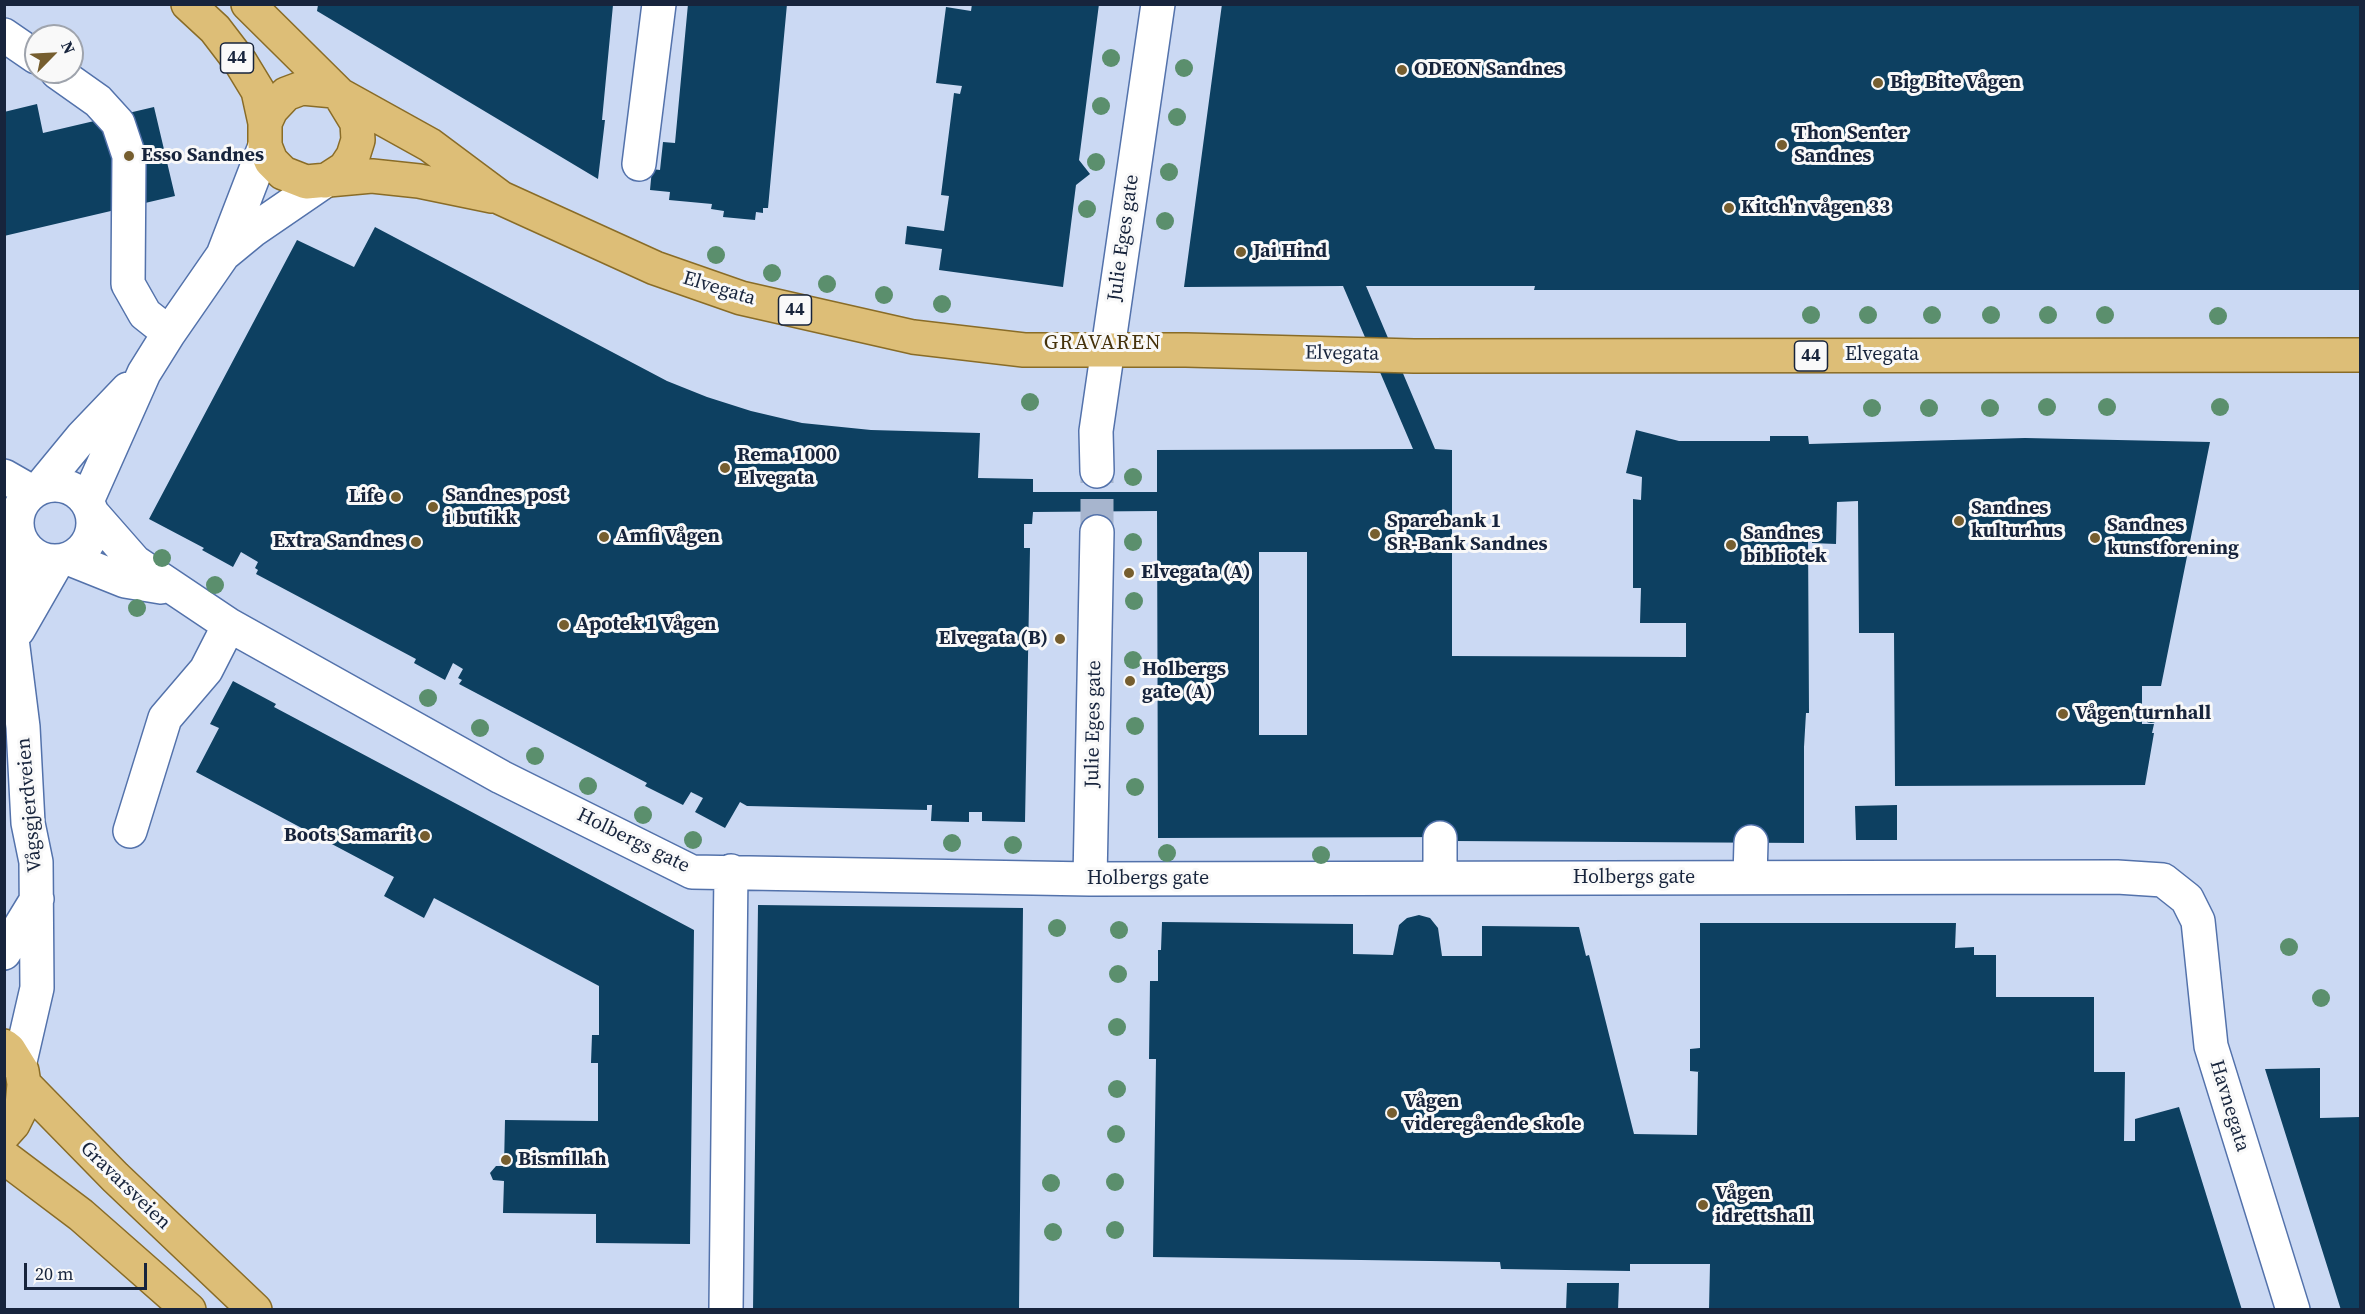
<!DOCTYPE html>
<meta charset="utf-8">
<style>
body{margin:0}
#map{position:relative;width:2365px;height:1314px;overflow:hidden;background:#cbd9f3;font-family:"Source Serif 4",serif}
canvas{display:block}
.frame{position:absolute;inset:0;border:6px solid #17243c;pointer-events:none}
.north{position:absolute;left:24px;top:24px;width:60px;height:60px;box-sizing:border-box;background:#f9f9f9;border:2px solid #9fa4ad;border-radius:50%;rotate:66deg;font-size:16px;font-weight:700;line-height:24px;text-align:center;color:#17243c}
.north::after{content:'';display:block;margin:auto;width:21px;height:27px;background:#765e2f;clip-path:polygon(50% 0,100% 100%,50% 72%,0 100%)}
.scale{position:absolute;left:24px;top:1263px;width:123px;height:27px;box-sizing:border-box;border:3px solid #17243c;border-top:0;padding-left:8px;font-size:18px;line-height:21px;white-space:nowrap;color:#17243c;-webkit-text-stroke:4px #f9f9f9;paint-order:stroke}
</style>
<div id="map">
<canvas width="2365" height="1314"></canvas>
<div class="frame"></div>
<div class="north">N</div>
<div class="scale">20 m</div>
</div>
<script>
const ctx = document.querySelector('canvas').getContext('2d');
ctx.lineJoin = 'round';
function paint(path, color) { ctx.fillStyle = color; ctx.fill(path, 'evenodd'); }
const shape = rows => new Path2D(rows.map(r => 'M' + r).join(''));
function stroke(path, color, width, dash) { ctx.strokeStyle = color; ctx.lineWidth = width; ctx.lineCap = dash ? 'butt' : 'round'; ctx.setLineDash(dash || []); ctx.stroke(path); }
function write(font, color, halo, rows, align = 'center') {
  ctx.font = font + ' "Source Serif 4",serif'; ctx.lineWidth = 6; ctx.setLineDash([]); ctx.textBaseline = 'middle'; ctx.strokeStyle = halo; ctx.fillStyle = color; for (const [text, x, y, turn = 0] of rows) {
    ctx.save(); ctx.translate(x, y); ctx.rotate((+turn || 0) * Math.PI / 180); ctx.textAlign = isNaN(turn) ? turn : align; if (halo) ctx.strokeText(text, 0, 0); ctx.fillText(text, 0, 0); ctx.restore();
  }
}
paint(shape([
 [688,4,787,4,768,208,763,208,763,213,756,212,755,220,723,217,724,211,711,209,712,204,669,200,670,192,650,190,652,169,660,170,663,142,675,143],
 [972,4,1099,4,1079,160,1090,174,1076,185,1063,287,939,270,942,249,905,244,907,226,944,231,949,196,941,195,954,93,960,94,962,86,936,83,946,7,971,11],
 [1222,4,2360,4,2360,290,1534,290,1535,286,1366,286,1435,449,1452,450,1452,656,1686,657,1686,623,1640,623,1641,588,1633,588,1633,499,1641,500,1642,477,1626,473,1636,430,1679,441,1770,441,1770,436,1808,436,1809,444,2025,438,2210,442,2161,686,2142,686,2142,724,2154,724,2152,733,2154,733,2145,785,1895,786,1894,633,1859,633,1858,501,1837,502,1836,544,1812,543,1813,533,1808,533,1809,713,1806,713,1804,747,1804,843,1453,841,1453,837,1158,838,1157,511,1033,512,1032,524,1024,524,1024,548,1030,548,1025,822,982,821,982,812,969,812,969,822,931,821,932,805,927,805,927,810,747,806,740,802,725,828,695,812,703,798,691,792,683,805,645,786,647,783,459,684,462,680,458,678,463,669,453,663,445,680,414,663,416,659,256,574,258,570,255,568,258,562,241,552,233,567,202,550,204,548,149,519,297,240,354,267,375,227,667,381,707,397,751,411,802,423,871,430,980,433,978,478,1033,479,1033,492,1157,492,1157,450,1413,449,1343,286,1184,287],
 [1259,552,1307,552,1307,735,1259,735],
 [318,5,613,5,602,120,605,120,598,179,317,11],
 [37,104,43,133,154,107,175,196,4,236,4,112],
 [233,681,276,704,274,707,694,930,690,1244,596,1243,596,1214,503,1213,504,1181,493,1180,490,1173,496,1166,504,1166,505,1120,598,1121,598,1063,591,1063,592,1035,599,1035,599,986,434,898,424,918,384,896,394,877,196,772,219,728,210,724],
 '2143 715a8 8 0 1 1 16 0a8 8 0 1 1-16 0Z',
 [1897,805,1897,840,1856,840,1855,806],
 [758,905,1023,908,1019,1310,753,1310],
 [1419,915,1430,918,1438,928,1442,956,1482,956,1482,926,1579,927,1586,956,1589,955,1634,1134,1697,1135,1698,1072,1700,1072,1690,1071,1690,1049,1700,1048,1700,923,1956,923,1955,948,1974,947,1974,955,1996,955,1996,997,2094,997,2094,1072,2125,1072,2124,1141,2135,1141,2135,1119,2179,1107,2242,1310,1709,1310,1710,1264,1630,1264,1630,1271,1501,1269,1500,1262,1153,1257,1156,1059,1149,1059,1150,981,1158,981,1158,950,1161,950,1162,922,1353,924,1353,954,1393,955,1399,925,1407,918],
 [2320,1068,2320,1118,2360,1117,2360,1310,2341,1310,2265,1069],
 [1567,1283,1619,1283,1618,1310,1566,1310]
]), '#0d4061');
stroke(shape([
 [1097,532,1097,471]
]), '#a7b5ce', 33, [33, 16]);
const minor = shape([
 [4,35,36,57],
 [57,72,98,101,118,123,129,156,128,284,145,314,169,333],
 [639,164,659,4],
 [224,254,252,231,325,181],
 [1097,471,1096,431,1158,4],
 [4,476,32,492],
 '17 523a38 38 0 1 1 76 0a38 38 0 1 1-76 0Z',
 [40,488,82,437,128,389],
 [87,501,144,373,169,333,223,255,265,146],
 [92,513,135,562,229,625,501,777,692,872,1090,879,2117,877,2163,880,2187,899,2198,921,2211,1046,2293,1310],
 [70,559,125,581,161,587],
 [18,630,57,562],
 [130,831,165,718,206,670,229,625],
 [1750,877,1751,842],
 [1440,878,1440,838],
 [1090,879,1097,532],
 [4,953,37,899],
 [19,1066,37,988,36,862,28,823,23,727,12,639,21,541],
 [726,1309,731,871]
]);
const major = shape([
 [188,4,215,29,241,63,258,91,265,123],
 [248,4,340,95,357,123,358,140,353,156,345,168,325,181],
 [334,91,302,88,286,94,271,110,265,123,265,146,271,161,283,173,306,182,372,176,419,181,492,196],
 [340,95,430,145,501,198,655,268,741,298,913,337,1024,350,1186,350,1414,356,2360,355],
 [4,1046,9,1050,22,1071,24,1084,22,1106,13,1124,4,1134],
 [24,1084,115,1177,255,1310],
 [4,1157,81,1215,189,1310]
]);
stroke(minor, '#5372ab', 36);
stroke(major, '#896c27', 36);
stroke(minor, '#fff', 33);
stroke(major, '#ddbe77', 33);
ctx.fillStyle = '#5b8f6d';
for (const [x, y] of [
 [1111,58],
 [1184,68],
 [1101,106],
 [1177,117],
 [1096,162],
 [1169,172],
 [1087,209],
 [1165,221],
 [716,255],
 [772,273],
 [827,284],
 [884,295],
 [942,304],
 [1811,315],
 [1868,315],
 [1932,315],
 [1991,315],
 [2048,315],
 [2105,315],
 [2218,316],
 [1030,402],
 [2047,407],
 [2107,407],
 [2220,407],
 [1872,408],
 [1929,408],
 [1990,408],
 [1133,477],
 [1133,542],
 [162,558],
 [215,585],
 [1134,601],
 [137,608],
 [1133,660],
 [428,698],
 [1135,726],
 [480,728],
 [535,756],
 [588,786],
 [1135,787],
 [643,815],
 [693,840],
 [952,843],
 [1013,845],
 [1167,853],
 [1321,855],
 [1057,928],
 [1119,930],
 [2289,947],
 [1118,974],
 [2321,998],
 [1117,1027],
 [1117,1089],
 [1116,1134],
 [1115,1182],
 [1051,1183],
 [1115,1230],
 [1053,1232]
]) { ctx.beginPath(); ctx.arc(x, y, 9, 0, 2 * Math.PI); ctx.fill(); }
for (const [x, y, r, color] of [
 [1402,70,6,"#765e2f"],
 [1878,83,6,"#765e2f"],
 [1782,145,6,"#765e2f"],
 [129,156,6,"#765e2f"],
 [1729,208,6,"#765e2f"],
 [1241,252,6,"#765e2f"],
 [725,468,6,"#765e2f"],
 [396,497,6,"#765e2f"],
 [433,507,6,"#765e2f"],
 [1959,521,6,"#765e2f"],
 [1375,534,6,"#765e2f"],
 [604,537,6,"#765e2f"],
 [2095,538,6,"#765e2f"],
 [416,542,6,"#765e2f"],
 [1731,545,6,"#765e2f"],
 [1129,573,6,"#765e2f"],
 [564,625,6,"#765e2f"],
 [1060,639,6,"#765e2f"],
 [1130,681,6,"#765e2f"],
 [2063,714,6,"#765e2f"],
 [425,836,6,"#765e2f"],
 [1392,1113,6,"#765e2f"],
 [506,1160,6,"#765e2f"],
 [1703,1205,6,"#765e2f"]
]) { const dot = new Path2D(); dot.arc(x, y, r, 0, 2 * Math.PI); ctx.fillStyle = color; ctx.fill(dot); stroke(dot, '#f9f9f9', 2); }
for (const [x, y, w] of [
 [237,58,33],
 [795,310,33],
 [1811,356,33]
]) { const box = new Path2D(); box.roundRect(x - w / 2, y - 15, w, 30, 4.5); ctx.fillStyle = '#f9f9f9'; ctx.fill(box); stroke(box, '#17243c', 1.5); }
write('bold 18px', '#17243c', null, [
 ["44",237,58],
 ["44",795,310],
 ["44",1811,356]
]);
write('bold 20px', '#17243c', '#f9f9f9', [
 ["ODEON Sandnes",1414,70],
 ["Big Bite Vågen",1890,83],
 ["Thon Senter",1794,134],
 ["Sandnes",1794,157],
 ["Esso Sandnes",141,156],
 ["Kitch'n vågen 33",1741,208],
 ["Jai Hind",1253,252],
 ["Rema 1000",737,456],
 ["Elvegata",737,479],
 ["Sandnes post",445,496],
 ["i butikk",445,519],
 ["Life",384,497,"right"],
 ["Sandnes",1971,509],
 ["kulturhus",1971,532],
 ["Sparebank 1",1387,522],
 ["SR-Bank Sandnes",1387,545],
 ["Sandnes",2107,526],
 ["kunstforening",2107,549],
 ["Sandnes",1743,534],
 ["bibliotek",1743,557],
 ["Amfi Vågen",616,537],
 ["Extra Sandnes",404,542,"right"],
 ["Elvegata (A)",1141,573],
 ["Apotek 1 Vågen",576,625],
 ["Elvegata (B)",1048,639,"right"],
 ["Holbergs",1142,670],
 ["gate (A)",1142,693],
 ["Vågen turnhall",2075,714],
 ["Boots Samarit",413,836,"right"],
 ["Vågen",1404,1102],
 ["videregående skole",1404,1125],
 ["Bismillah",518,1160],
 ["Vågen",1715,1194],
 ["idrettshall",1715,1217]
], 'left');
write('20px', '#17243c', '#f9f9f9', [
 ["Julie Eges gate",1124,238,-82],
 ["Elvegata",719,289,17],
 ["Elvegata",1342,354,1],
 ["Elvegata",1882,355],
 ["Julie Eges gate",1094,724,-89],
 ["Vågsgjerdveien",30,805,-95],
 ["Holbergs gate",633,841,26],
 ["Holbergs gate",1634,878],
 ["Holbergs gate",1148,879],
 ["Havnegata",2229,1106,73],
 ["Gravarsveien",125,1186,44]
]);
ctx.letterSpacing = '1.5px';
write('21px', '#45320b', '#f9f9f9', [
 ["GRAVAREN",1103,344]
]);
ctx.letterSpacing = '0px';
</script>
